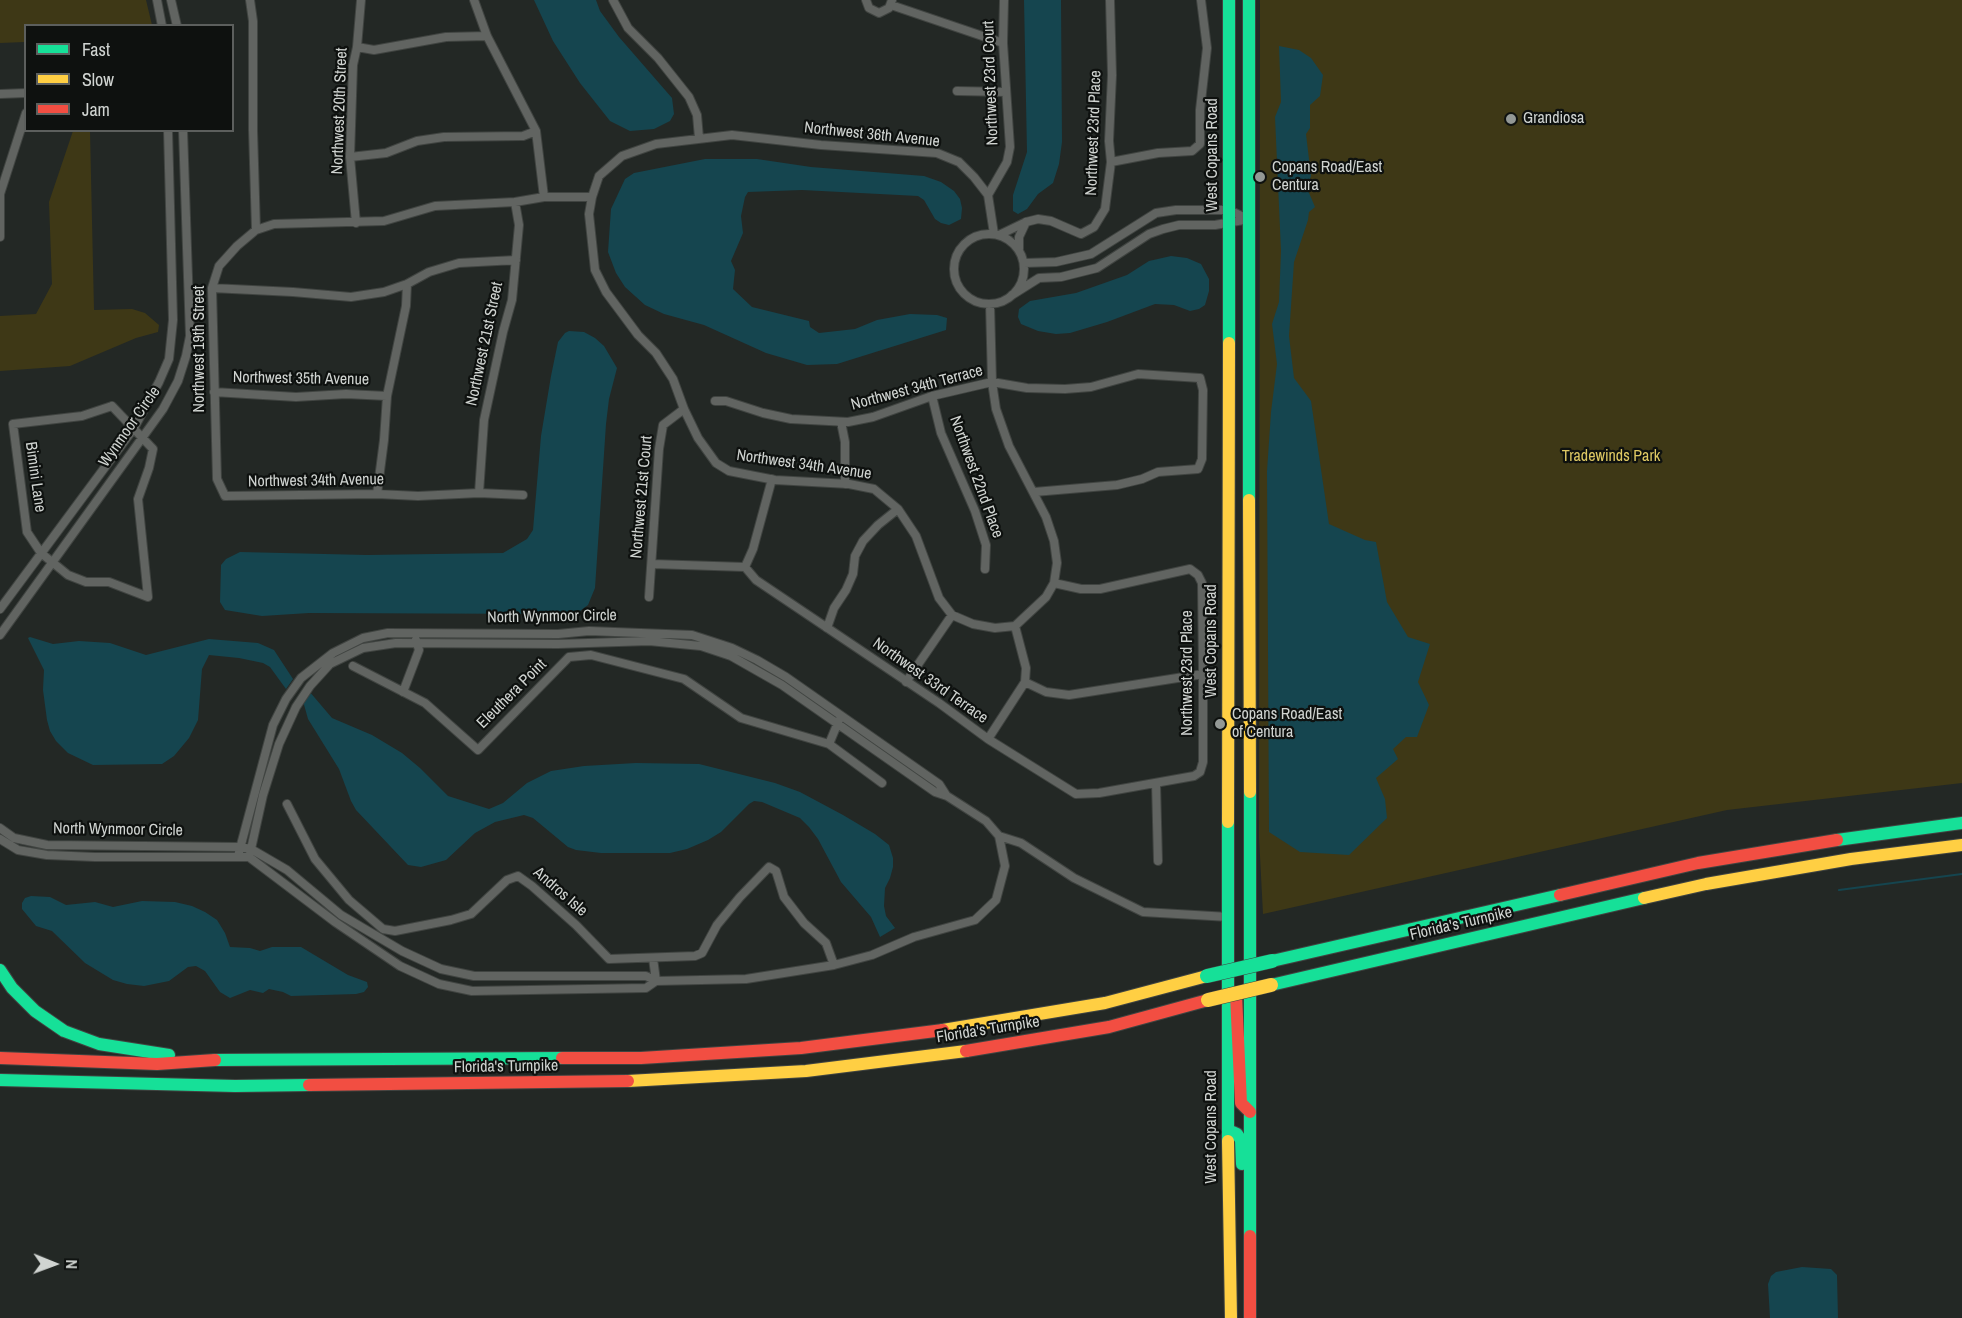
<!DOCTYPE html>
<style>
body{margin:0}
#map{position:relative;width:1962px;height:1318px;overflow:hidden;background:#232825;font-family:"Archivo Narrow",sans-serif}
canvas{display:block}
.legend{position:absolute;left:24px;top:24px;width:210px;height:108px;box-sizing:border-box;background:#0e110f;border:2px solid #5c5f5d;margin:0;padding:8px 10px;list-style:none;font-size:18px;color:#d0d4d1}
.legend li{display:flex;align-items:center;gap:12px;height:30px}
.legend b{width:30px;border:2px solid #5c5f5d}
.north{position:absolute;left:24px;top:1234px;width:60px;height:60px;-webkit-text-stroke:4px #0e110f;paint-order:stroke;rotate:91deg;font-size:16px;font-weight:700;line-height:24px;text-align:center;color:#d0d4d1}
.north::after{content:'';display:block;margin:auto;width:21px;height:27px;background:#d0d4d1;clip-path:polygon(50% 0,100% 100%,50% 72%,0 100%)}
</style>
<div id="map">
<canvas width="1962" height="1318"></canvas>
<ul class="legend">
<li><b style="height:8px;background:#16e098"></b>Fast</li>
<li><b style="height:8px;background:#ffcf43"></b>Slow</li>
<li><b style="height:8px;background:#f24e42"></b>Jam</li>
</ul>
<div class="north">N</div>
</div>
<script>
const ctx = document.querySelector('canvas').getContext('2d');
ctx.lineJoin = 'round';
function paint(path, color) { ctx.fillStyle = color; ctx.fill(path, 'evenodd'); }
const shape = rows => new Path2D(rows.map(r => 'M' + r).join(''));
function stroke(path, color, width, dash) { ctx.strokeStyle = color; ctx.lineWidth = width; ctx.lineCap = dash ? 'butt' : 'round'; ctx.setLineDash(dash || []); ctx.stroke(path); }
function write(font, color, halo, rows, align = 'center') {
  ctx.font = font + ' "Archivo Narrow",sans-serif'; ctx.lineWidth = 4.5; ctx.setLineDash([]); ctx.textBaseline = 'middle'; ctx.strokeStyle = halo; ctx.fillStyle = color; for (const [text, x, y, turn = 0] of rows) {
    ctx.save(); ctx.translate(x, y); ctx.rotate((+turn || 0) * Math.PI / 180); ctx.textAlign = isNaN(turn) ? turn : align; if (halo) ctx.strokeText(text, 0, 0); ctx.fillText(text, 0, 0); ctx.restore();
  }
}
paint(shape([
 [0,0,146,0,152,25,26,26,25,42,0,43],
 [1260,0,1962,0,1962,783,1727,810,1263,914,1259,837],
 [73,131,90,131,94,310,132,309,145,313,159,325,158,332,136,338,70,366,0,371,0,316,36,314,52,284,49,202]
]), '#3e3816');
paint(shape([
 [534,0,596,0,600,11,619,37,672,98,674,114,670,121,654,129,630,131,610,121,580,83,553,41],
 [1024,0,1061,0,1062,142,1059,164,1053,183,1038,194,1027,209,1018,214,1013,211,1013,195,1027,152],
 [1279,46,1299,50,1311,58,1323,75,1320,96,1310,105,1310,128,1306,134,1311,176,1307,188,1315,207,1309,212,1308,220,1294,262,1289,336,1294,378,1311,401,1329,524,1365,540,1376,542,1387,602,1408,637,1430,644,1418,682,1429,705,1417,737,1406,737,1393,749,1398,759,1376,778,1385,799,1387,818,1349,855,1300,852,1269,832,1267,471,1271,412,1277,364,1272,324,1279,302,1281,251,1275,117,1281,102],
 [705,159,757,159,811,167,924,176,941,182,954,191,960,199,962,208,961,219,949,225,941,223,935,219,924,200,918,196,802,190,748,192,745,197,741,216,743,233,731,261,735,270,733,289,752,307,809,321,810,327,819,333,855,329,877,320,910,314,937,315,947,318,946,330,837,364,807,365,766,353,704,325,664,314,645,305,625,287,616,273,608,252,611,209,625,179,634,173],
 [1171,256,1187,258,1201,264,1209,279,1209,291,1205,305,1199,309,1190,311,1174,305,1155,304,1107,322,1070,333,1056,334,1038,331,1021,324,1018,317,1019,309,1030,301,1076,293,1127,275,1149,261],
 [569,331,584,332,595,338,604,346,617,368,609,399,606,424,595,588,588,605,580,611,561,614,309,613,262,616,225,610,220,602,221,565,226,559,240,552,367,555,503,553,527,539,533,530,541,436,551,376,558,342,565,333],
 [30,637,53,644,79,641,110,643,146,655,209,639,258,643,274,650,293,679,286,689,270,667,263,663,239,658,209,655,202,669,198,720,189,738,174,756,162,764,93,765,68,753,56,741,50,731,47,720,43,690,44,670,28,638],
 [309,691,332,718,372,735,402,753,420,768,448,796,489,809,503,803,527,783,551,771,584,766,636,763,699,764,775,783,800,792,843,815,875,834,889,845,893,858,893,867,890,878,885,888,884,906,886,916,895,928,880,937,871,917,841,882,818,839,809,827,800,818,762,802,754,801,749,804,721,832,708,840,687,849,670,853,601,853,576,850,568,847,533,818,524,815,495,822,475,833,446,860,421,867,408,865,356,810,351,801,339,769,308,719,303,701],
 [31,896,50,897,66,905,95,902,113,907,142,901,175,902,192,906,205,912,217,920,225,933,230,947,250,948,260,951,272,947,301,947,348,975,367,982,368,987,364,992,356,994,291,996,283,992,269,989,263,993,250,990,230,998,220,992,205,971,196,966,188,967,169,981,144,986,127,984,113,980,85,963,52,931,36,926,22,909,22,903,25,898],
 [1802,1267,1831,1269,1837,1275,1838,1318,1770,1318,1768,1284,1771,1276,1776,1272]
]), '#15454f');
stroke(shape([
 [1839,890,1962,874]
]), '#15454f', 2);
const street = shape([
 [157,0,162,26],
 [171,0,177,26],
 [250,0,253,21,253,130,256,230],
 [474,0,487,36,536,131,544,197],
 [613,0,628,28,658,58,689,97,697,115,699,138],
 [866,0,869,8,879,13,889,8,892,0],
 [891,5,1003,43],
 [357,47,374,50,446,37,487,36],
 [957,91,1006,92],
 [0,94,26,93],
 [350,157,386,153,417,141,444,137,523,136,536,131],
 [1111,162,1158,153,1192,151,1200,144,1200,110,1207,48,1201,0],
 [988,195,1007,162,1010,147,1003,43,1004,0],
 [356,223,350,157,353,65,357,47,361,0],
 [994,234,988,195,974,177,959,162,937,153,821,145,732,135,656,144,622,156,599,176,592,197,589,214,595,270,606,292,638,335,656,353,673,379,684,409,698,438,716,463,729,471,775,480,849,484,874,489,898,509,916,536,939,598,952,615,973,624,995,628,1015,626],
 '954 269a35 35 0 1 1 70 0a35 35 0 1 1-70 0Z',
 [999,235,1026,222,1038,219,1051,221,1081,234,1094,227,1105,209,1111,162,1109,141,1112,75,1110,0],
 [0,237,0,194,26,113],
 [1019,249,1019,237,1026,222],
 [1024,263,1056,262,1091,254,1156,213,1176,210,1229,210,1248,219],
 [212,288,293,292,351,297,384,292,407,284,429,272,459,263,516,260],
 [1012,295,1039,278,1061,277,1097,268,1149,234,1163,229,1179,225,1215,225,1249,219],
 [214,392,296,397,346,394,387,396],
 [932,396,941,433,975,511,986,545,985,569],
 [715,401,726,401,763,413,791,419,848,422,873,417,932,396,992,382,1027,388,1065,389,1091,387,1138,374,1200,378,1203,390,1202,459,1198,469,1158,472,1142,479,1117,485,1034,492],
 [112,406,153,449,149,468,138,499,148,597,109,582,86,582,68,575,41,553,27,532,13,424,82,416,112,406],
 [841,422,845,442,845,484],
 [479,493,484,420,503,332,512,300,519,225,515,202],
 [377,494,384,440,387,396,406,306,407,284],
 [523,495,479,493,418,496,377,494,225,496,217,479,212,288,219,266,237,246,256,230,274,224,384,221,435,206,515,202,544,197,592,197],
 [652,564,745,567,756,580,939,703,988,739,1076,794,1099,793,1194,776,1200,772,1203,762,1203,674,1202,583,1198,575,1190,569,1100,589,1081,589,1054,583],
 [745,567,753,549,772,479],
 [649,597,659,449,663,425,684,409],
 [0,609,134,428,159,382,169,359,173,320,168,130],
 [827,628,834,608,846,590,853,574,855,556,863,541,878,525,898,509],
 [0,635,163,409,178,381,186,356,190,336,183,130],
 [353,666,425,703,478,750,569,657,591,655,684,679,741,718,829,744,839,720],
 [906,682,952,615],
 [1025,682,1046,692,1069,695,1203,674],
 [403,692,419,650,416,640],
 [988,739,1025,682,1026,668,1015,626,1046,597,1054,583,1057,563,1054,541,1046,517,1009,446,996,409,992,382,990,304],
 [829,744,882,783],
 [1156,783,1158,861],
 [287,804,315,859,349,900,383,929,395,931,451,920,471,914,507,880,518,876,532,886,576,925,609,959,695,956,702,953,717,925,740,897,769,867,776,871,784,897,804,923,826,943,834,965],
 [0,828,14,838,47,845,240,847,251,849,287,870,341,915,402,951,441,969,474,976,646,976,656,981,746,979,834,965,872,955,914,937,975,920,996,900,1005,866,999,836,986,821,947,796,935,792,782,685,731,656,701,646,649,641,558,644,396,643,363,648,330,664,310,686,296,707,279,744,263,795,251,849,249,857],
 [999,836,1021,843,1074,878,1143,912,1229,917],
 [0,839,18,850,47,855,95,857,249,857,335,922,400,966,439,984,472,991,646,988,656,981],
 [238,856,273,725,286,699,301,678,333,653,363,638,388,633,558,634,589,631,692,635,732,648,757,660,786,677,939,784,946,795],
 [653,958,656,981]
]);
const fast = shape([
 [1249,0,1249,500],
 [1229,343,1229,0],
 [1250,792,1250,1236],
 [1837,840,1962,823],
 [1272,961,1560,895],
 [0,970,12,988,35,1011,64,1031,99,1044,169,1055],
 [1271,985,1644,898],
 [215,1060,562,1058],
 [0,1080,235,1086,309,1085],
 [1228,1130,1237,1134,1241,1140,1242,1164],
 [1228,1141,1228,822]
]);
const slow = shape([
 [1249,500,1250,792],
 [1228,822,1229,343],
 [1644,898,1706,884,1851,859,1962,845],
 [943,1030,1105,1003,1207,976],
 [628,1081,806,1071,966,1051],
 [1228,1141,1231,1318]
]);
const jam = shape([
 [1560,895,1698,863,1837,840],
 [1236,995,1241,1103,1250,1112],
 [966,1051,1109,1027,1208,1000],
 [0,1058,157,1064,215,1060],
 [562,1058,641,1058,801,1048,943,1030],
 [309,1085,628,1081],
 [1250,1236,1250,1318]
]);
stroke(street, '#404441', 10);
stroke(fast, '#404441', 14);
stroke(slow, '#404441', 14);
stroke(jam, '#404441', 14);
stroke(street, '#616461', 8);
stroke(fast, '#16e098', 12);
stroke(slow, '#ffcf43', 12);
stroke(jam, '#f24e42', 12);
const fastBridge = shape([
 [1207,976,1272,961]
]);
const slowBridge = shape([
 [1208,1000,1271,985]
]);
stroke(fastBridge, '#404441', 15, []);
stroke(slowBridge, '#404441', 15, []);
stroke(fastBridge, '#16e098', 14);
stroke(slowBridge, '#ffcf43', 14);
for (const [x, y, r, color] of [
 [1511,119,6,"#939895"],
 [1260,177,6,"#939895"],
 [1220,724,6,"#939895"]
]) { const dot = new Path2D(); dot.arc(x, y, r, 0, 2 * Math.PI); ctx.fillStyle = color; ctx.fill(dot); stroke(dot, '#0e110f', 2); }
write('16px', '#d0d4d1', '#0e110f', [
 ["Northwest 23rd Court",991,83,-92],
 ["Northwest 20th Street",340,111,-88],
 ["Northwest 23rd Place",1094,133,-88],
 ["Northwest 36th Avenue",872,135,6],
 ["West Copans Road",1213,155,-90],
 ["Northwest 21st Street",485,344,-78],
 ["Northwest 19th Street",200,349,-90],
 ["Northwest 35th Avenue",301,379,1],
 ["Northwest 34th Terrace",917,388,-15],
 ["Wynmoor Circle",130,427,-55],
 ["Northwest 34th Avenue",804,465,8],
 ["Bimini Lane",35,477,82],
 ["Northwest 22nd Place",976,477,70],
 ["Northwest 34th Avenue",316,481,-1],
 ["Northwest 21st Court",642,497,-85],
 ["North Wynmoor Circle",552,617,-1],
 ["West Copans Road",1212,641,-90],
 ["Northwest 23rd Place",1188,673,-90],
 ["Northwest 33rd Terrace",930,681,35],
 ["Eleuthera Point",512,694,-45],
 ["North Wynmoor Circle",118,830,1],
 ["Andros Isle",560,892,41],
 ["Florida's Turnpike",1461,924,-13],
 ["Florida's Turnpike",988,1030,-9],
 ["Florida's Turnpike",506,1067,-1],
 ["West Copans Road",1212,1127,-90]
]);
write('16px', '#d0d4d1', '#0e110f', [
 ["Grandiosa",1523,119],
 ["Copans Road/East",1272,168],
 ["Centura",1272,186],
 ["Copans Road/East",1232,715],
 ["of Centura",1232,733]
], 'left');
write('16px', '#dec863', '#0e110f', [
 ["Tradewinds Park",1611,457]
]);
</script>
